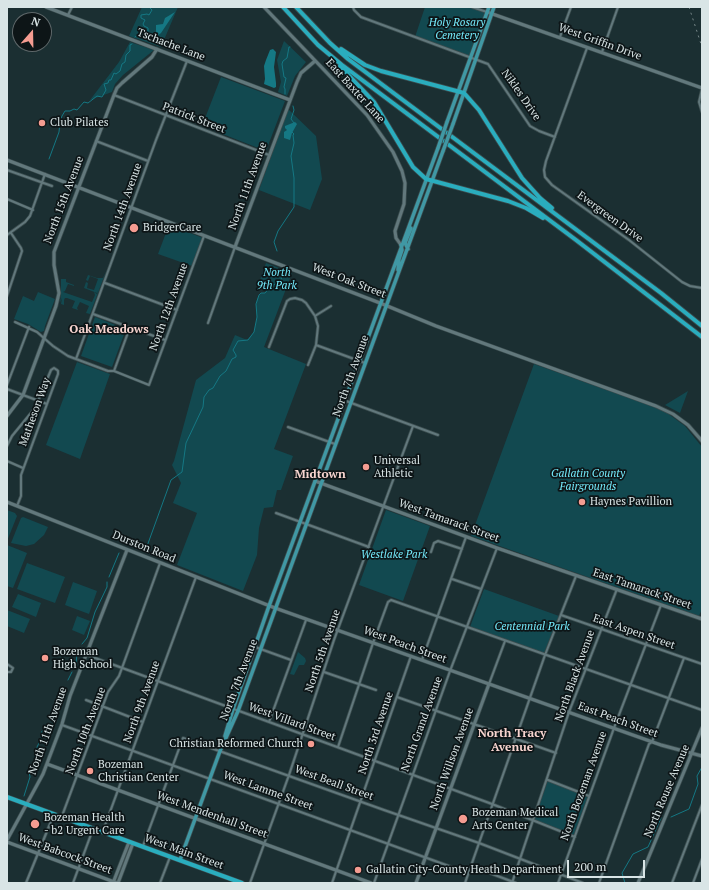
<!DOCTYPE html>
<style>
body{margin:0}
#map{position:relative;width:709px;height:890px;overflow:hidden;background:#1b2f32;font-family:"PT Serif",serif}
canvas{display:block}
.frame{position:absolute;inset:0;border:8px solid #d9e5e6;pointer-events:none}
.north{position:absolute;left:12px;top:12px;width:40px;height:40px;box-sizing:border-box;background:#0d1517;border:1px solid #5f686a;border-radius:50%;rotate:20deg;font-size:11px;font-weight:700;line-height:16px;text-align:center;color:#d9e5e6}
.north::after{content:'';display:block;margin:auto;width:14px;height:18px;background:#f59c91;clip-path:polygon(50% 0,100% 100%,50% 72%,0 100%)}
.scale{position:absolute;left:567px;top:860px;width:78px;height:18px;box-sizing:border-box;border:2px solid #d9e5e6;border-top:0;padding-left:5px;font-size:12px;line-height:14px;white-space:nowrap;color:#d9e5e6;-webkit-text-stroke:3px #0d1517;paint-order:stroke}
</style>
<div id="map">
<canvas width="709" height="890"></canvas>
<div class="frame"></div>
<div class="north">N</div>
<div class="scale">200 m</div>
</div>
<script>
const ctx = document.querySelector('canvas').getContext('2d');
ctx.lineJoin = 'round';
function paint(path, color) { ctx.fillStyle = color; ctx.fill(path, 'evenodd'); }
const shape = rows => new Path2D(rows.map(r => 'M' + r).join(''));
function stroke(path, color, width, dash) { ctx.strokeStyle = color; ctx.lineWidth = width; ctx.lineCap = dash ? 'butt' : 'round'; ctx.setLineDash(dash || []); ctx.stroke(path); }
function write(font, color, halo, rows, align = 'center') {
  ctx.font = font + ' "PT Serif",serif'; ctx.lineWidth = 3.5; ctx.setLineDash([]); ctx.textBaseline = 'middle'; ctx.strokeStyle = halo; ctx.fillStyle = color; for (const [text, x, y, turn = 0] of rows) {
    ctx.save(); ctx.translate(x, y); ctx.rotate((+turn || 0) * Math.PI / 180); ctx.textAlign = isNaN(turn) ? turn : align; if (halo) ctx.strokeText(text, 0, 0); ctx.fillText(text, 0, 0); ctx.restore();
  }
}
paint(shape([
 [142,7,178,7,161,47,129,36],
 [425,7,472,7,487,12,470,57,415,37],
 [284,41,306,62,295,76,287,96,278,92,281,82,277,60],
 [130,42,154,50,123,75,115,84,112,92,90,100,119,62],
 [221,77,285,101,266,151,202,126],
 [288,109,316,136,322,179,310,210,259,190],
 [169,225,203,238,192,266,158,254],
 [266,263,292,273,264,347,306,364,274,449,293,456,281,490,277,490,273,507,264,508,259,528,257,555,243,591,177,565,197,513,173,503,181,483,172,465,174,461,196,380,225,358,235,335,247,340,254,332,257,317,256,307,257,299,261,293,265,293,267,289,260,280],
 [107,269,90,314,86,313,89,306,80,302,77,308,78,310,72,308,75,301,67,298,65,298,64,300,64,305,61,304,62,298,60,303,61,295,61,279,63,291,61,279,66,279,66,282,74,285,74,286,68,284,65,291,63,292,92,302,95,295,94,292,97,294,98,290,97,293,84,288,86,282,88,283,87,288,94,290,98,279,90,276,88,281,86,280,88,275,97,278,103,278],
 [38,292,55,299,45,326,44,331,41,332,28,324,14,319,23,296,34,301],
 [95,317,126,329,112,367,81,356],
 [77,362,110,374,80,459,46,445],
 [534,364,663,410,685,426,702,447,702,609,699,616,471,536],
 [688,391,680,413,665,405],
 [7,510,15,513,17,516,7,541],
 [386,510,430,526,403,601,359,585],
 [23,517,48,527,44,535,34,544,26,546,11,543,21,518],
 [7,545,27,553,13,588,7,586],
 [27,563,65,577,55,603,17,589],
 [73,582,97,591,89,614,65,605],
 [484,589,559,616,544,653,470,627],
 [18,594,41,603,36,617,12,607],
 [7,610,30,619,24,633,7,626],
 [77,616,90,621,84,635,72,630],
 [298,652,305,658,306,661,304,665,299,665,294,675,290,674],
 [548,780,589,796,575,837,534,820]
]), '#124950');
paint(shape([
 [175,12,161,33,156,37,156,25,163,24,165,18],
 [273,49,276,52,274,67,276,83,276,87,274,88,264,84,265,79,264,66,266,60,270,50],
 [295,122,297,124,292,133,290,140,284,138,284,132,287,130,285,128,285,126]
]), '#157884');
stroke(shape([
 [135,37,138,35,145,38,148,35,148,28,144,26,143,24,145,20,141,18,141,15,147,14,149,15,152,10,149,7,141,7],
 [285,94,285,89,284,87,286,78,284,77,282,64,283,61,287,58,289,47,290,47],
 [293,106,294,110,291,119,294,123],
 [49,159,59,132,60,121,62,116,65,111,70,111,74,109,77,110,84,102,88,103,97,96,102,97,106,90,104,84,108,83,109,80,111,80,114,73,116,74,120,71,122,64,125,62,126,55,130,51,130,45,132,44],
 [277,251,274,242,278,231,294,207,294,178,291,156,294,143,293,135,294,134,292,132],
 [129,545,146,549,171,480,182,472,186,443,203,407,204,397,209,390,213,388,220,376,226,371,232,359,236,357,236,355,233,350,238,341,248,340,254,332,257,317,256,304,259,295,261,293,265,293,271,286,280,282,283,274],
 [109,577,119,553],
 [82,644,87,638,95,612,107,587,107,582],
 [74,666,76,664,77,654],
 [68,680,72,672],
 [24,796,30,777,29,772,34,766,35,756,39,754,37,747,41,739,42,731,53,724,56,715,55,709,59,706,60,701,63,697,65,689],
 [671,817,689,809,698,784,697,776,702,767],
 [625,883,622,873,633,854,648,847,661,818]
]), '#157884', 1);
const street = shape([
 [353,7,354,10,361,17,488,64,530,126,539,131,555,137],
 [472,7,487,12],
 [68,15,72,7],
 [560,37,571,7],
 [587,48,546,161,544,170,545,177,552,185,629,240,682,282,690,286,702,288],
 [602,52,618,7],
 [702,89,699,102,702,112],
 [114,95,269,155],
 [96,141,148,161],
 [7,170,52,186],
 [7,199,33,210],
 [7,235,25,222,30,216,45,174],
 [105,283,177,310],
 [7,296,22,251,21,248,11,233],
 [93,314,165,340],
 [315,316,331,306],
 [15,322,37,332,53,346,68,356,108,371,114,371,149,385,204,236],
 [208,323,235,247],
 [316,345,365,363],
 [269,347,287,301,290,299,295,298,302,300,306,303,315,316,318,326,316,345,308,365],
 [76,359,156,140,187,61],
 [114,371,130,327],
 [7,385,29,327],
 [7,389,47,404],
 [346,401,438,435],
 [288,427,335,444],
 [7,446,12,436,35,408,51,370,54,368,57,370,58,371,58,374,21,475,21,496,17,506],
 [7,461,23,468],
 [276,513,369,547],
 [431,552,434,543,438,541,462,549],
 [452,579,481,589],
 [561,615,702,664],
 [255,647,291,660],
 [87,655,492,804,575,837],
 [422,660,466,537],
 [7,664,13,668,11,672,7,672],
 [324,672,376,690],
 [489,684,505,641],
 [397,697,556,753],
 [86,700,143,722],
 [269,722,306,620],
 [62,725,468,873],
 [338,747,373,643,388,602,391,600,702,710],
 [548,780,589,796],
 [62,816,108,692,119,676,122,668,160,563],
 [103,831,196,577],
 [143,846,183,738,384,810,479,843,583,883],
 [471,866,516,883],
 [26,883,54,814],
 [73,883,93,829],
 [160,883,170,857],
 [250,883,289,775,334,640,413,426],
 [332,883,411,656],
 [374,883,450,671,497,548],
 [465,883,545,655,576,576],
 [512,883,569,712,617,589],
 [558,883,614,728,661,605],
 [599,883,649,744,652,742,684,658],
 [672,883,702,805],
 [693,883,702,859]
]);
const secondary = shape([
 [46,7,290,100],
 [264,7,367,115,393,152,402,171,405,183,404,204,395,231,396,238,401,245],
 [487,12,702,88],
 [7,160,380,303,436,326,656,406,673,414,688,425,702,441],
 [235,247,297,82,301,73,315,61],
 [7,416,23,395,56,306,59,293,54,265,54,252,114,95,117,88,122,83,152,57,157,49],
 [315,481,497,548,702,619],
 [7,502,275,608,661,745,702,756],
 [47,764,371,883],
 [7,840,43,774,62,724,70,696,127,550],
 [7,842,117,883],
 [113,883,129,842],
 [118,883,133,843],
 [416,883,489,684],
 [638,883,702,728]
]);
const primary = shape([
 [447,122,489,7],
 [453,124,494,7],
 [408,249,405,243,411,228],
 [398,270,399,259,402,250,401,245],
 [225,736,233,709,269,606,438,148],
 [180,860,220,751,238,711,443,151]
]);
const highway = shape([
 [283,7,318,45,342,65,576,240,702,337],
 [296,7,330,43,348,59,661,293,702,326],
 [341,49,365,65,381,71,464,93,479,110,522,178,540,198,552,208],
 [340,66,374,102,413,167,426,179,508,201,526,208,543,218],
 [7,797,242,883]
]);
stroke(street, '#3b4d4f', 3.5);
stroke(secondary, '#3b4d4f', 4.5);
stroke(primary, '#3b4d4f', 5);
stroke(highway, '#3b4d4f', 5.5);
stroke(street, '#62787c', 2);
stroke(secondary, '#62787c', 3);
stroke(primary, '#4098a4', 3.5);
stroke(highway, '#2aadbe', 4);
stroke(shape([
 [689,7,702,47]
]), '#79898b', 1, [2, 4]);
const primaryBridge = shape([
 [438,148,447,122],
 [443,151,453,124]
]);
stroke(primaryBridge, '#3b4d4f', 5, []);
stroke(primaryBridge, '#4098a4', 3.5);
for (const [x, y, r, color] of [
 [42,123,4,"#f59c91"],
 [134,228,5,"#f59c91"],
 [366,467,4,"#f59c91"],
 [582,502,4,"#f59c91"],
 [45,658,4,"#f59c91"],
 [311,744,4,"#f59c91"],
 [90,771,4,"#f59c91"],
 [463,819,5,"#f59c91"],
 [35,824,5,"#f59c91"],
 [358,870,4,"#f59c91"]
]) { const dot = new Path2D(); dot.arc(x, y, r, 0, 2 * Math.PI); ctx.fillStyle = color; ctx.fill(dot); stroke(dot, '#0d1517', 1.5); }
write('italic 11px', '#74ebfc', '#0d1517', [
 ["Holy Rosary",457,23],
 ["Cemetery",457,36],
 ["North",277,273],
 ["9th Park",277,286],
 ["Gallatin County",588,474],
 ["Fairgrounds",588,487],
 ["Westlake Park",394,555],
 ["Centennial Park",532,627]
]);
write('11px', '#d9e5e6', '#0d1517', [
 ["West Griffin Drive",600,42,20],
 ["Tschache Lane",171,45,21],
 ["East Baxter Lane",355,91,48],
 ["Nikles Drive",521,95,55],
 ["Patrick Street",194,118,21],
 ["North 11th Avenue",248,186,-70],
 ["North 15th Avenue",64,200,-69],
 ["North 14th Avenue",123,207,-70],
 ["Evergreen Drive",610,217,36],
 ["West Oak Street",349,281,21],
 ["North 12th Avenue",169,307,-70],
 ["North 7th Avenue",351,376,-70],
 ["Matheson Way",35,412,-70],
 ["West Tamarack Street",449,521,20],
 ["Durston Road",144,547,22],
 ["East Tamarack Street",642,589,19],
 ["East Aspen Street",634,632,19],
 ["West Peach Street",405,645,20],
 ["North 5th Avenue",323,651,-71],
 ["North Black Avenue",575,676,-70],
 ["North 7th Avenue",239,680,-69],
 ["North 9th Avenue",142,702,-70],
 ["East Peach Street",618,720,20],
 ["West Villard Street",292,722,20],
 ["North Grand Avenue",422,724,-70],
 ["North 11th Avenue",48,731,-70],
 ["North 10th Avenue",86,731,-69],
 ["North 3rd Avenue",376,733,-71],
 ["North Willson Avenue",452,759,-70],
 ["West Beall Street",334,783,20],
 ["North Bozeman Avenue",584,786,-70],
 ["West Lamme Street",268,791,20],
 ["North Rouse Avenue",667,791,-67],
 ["West Mendenhall Street",212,815,20],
 ["West Main Street",184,852,20],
 ["West Babcock Street",65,854,20]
]);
write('11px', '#d9e5e6', '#0d1517', [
 ["Club Pilates",50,123],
 ["BridgerCare",143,228],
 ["Universal",374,461],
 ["Athletic",374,474],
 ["Haynes Pavillion",590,502],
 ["Bozeman",53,652],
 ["High School",53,665],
 ["Christian Reformed Church",303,744,"right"],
 ["Bozeman",98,765],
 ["Christian Center",98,778],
 ["Bozeman Medical",472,813],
 ["Arts Center",472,826],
 ["Bozeman Health",44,818],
 ["- b2 Urgent Care",44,831],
 ["Gallatin City-County Heath Department",366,870]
], 'left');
write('bold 12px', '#f8d5d0', '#0d1517', [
 ["Oak Meadows",109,330],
 ["Midtown",320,475],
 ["North Tracy",512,734],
 ["Avenue",512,748]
]);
</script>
